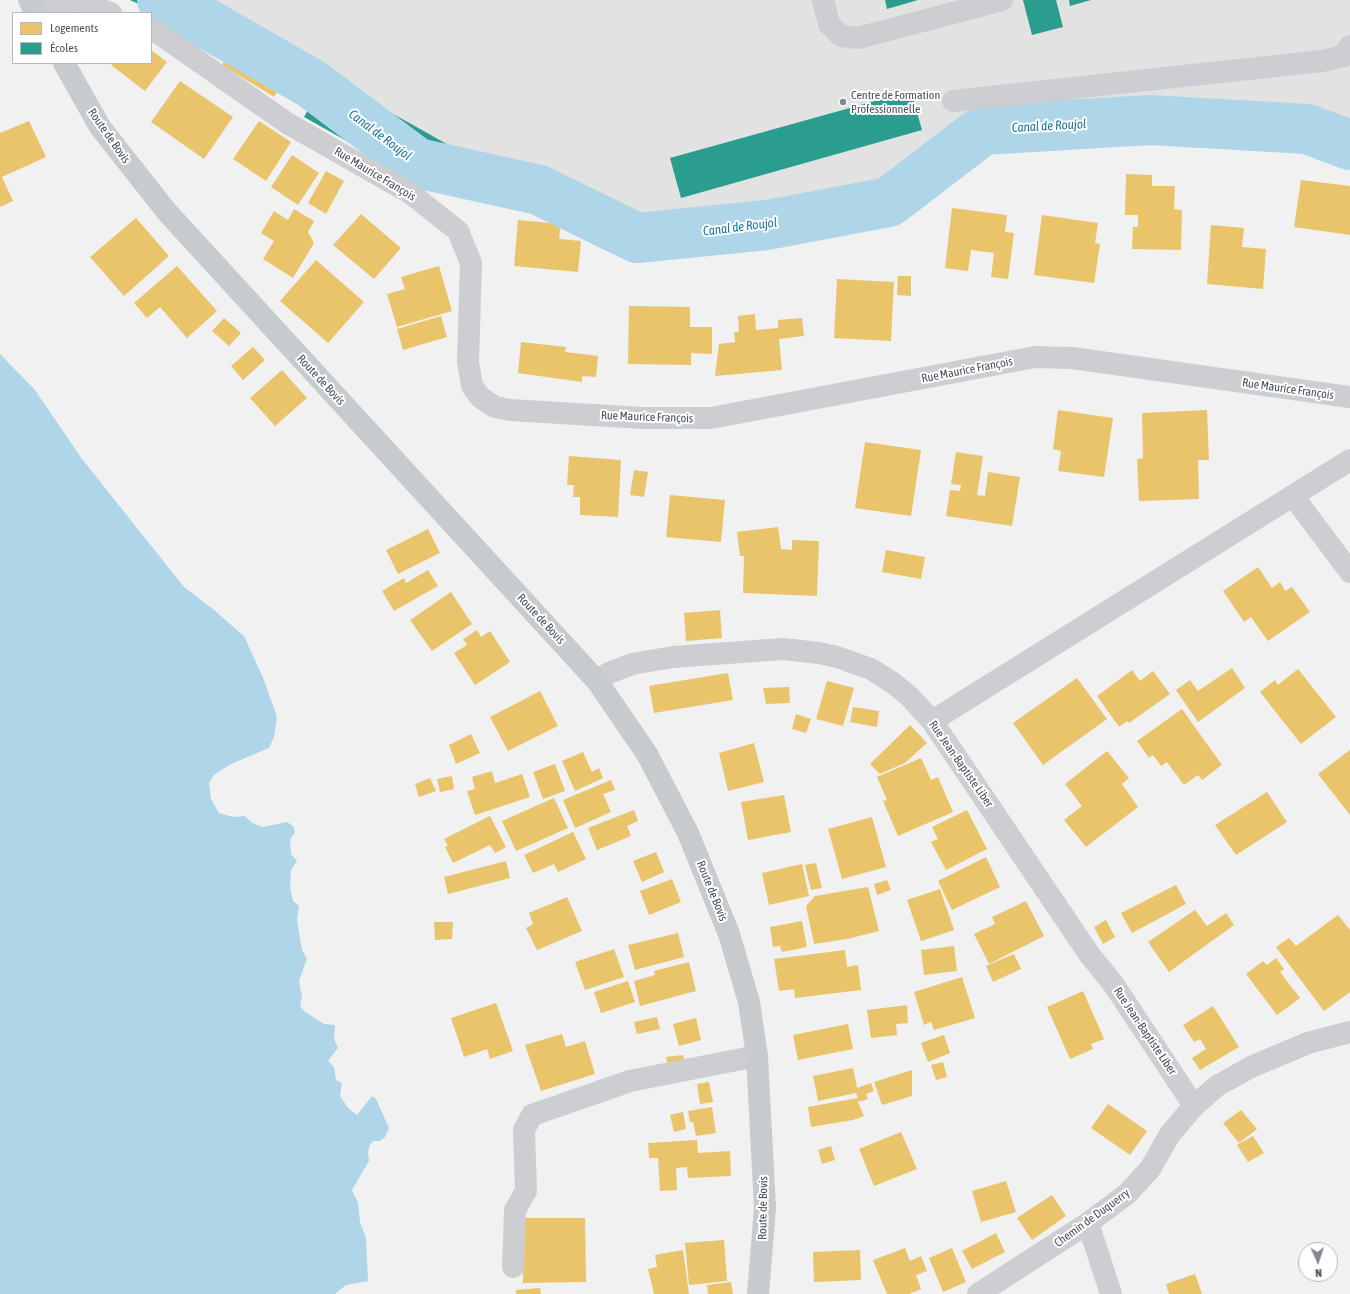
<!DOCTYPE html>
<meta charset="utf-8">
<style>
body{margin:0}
#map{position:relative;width:1350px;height:1294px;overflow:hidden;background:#f1f1f1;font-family:"Asap Condensed",sans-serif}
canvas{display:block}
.legend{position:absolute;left:12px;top:12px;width:140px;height:52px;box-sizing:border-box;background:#fff;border:1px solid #b6b9bd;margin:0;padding:5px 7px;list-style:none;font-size:12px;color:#49515b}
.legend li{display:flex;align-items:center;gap:8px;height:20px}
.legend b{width:20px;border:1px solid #b6b9bd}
.north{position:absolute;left:1298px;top:1242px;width:40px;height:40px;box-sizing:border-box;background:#fff;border:1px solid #b6b9bd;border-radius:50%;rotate:177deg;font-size:11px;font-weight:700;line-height:16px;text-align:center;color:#49515b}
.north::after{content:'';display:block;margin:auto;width:14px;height:18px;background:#848990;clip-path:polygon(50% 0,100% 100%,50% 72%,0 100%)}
</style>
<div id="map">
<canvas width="1350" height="1294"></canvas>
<ul class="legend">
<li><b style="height:11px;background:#e9c46a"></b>Logements</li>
<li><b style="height:11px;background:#2a9d8f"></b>Écoles</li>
</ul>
<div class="north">N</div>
</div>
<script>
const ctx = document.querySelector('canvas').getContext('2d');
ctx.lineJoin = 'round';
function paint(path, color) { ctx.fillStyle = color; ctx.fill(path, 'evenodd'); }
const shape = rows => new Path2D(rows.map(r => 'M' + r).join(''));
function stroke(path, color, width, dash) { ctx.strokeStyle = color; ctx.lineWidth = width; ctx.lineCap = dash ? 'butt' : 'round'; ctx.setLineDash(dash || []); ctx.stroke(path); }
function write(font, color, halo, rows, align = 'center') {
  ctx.font = font + ' "Asap Condensed",sans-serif'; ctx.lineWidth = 4; ctx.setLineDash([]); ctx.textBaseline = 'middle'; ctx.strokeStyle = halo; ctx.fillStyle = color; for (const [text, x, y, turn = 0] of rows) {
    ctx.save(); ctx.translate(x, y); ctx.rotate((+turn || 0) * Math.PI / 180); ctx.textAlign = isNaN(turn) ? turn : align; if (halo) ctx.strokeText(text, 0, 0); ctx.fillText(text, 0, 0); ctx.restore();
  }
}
paint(shape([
 [162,0,1350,0,1350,145,1307,129,1150,120,983,130,889,202,767,225,637,238,539,190,417,163,312,84,185,11]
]), '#e3e2e2');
paint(shape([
 [0,354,35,390,82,459,184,587,214,610,244,636,264,680,277,717,274,737,269,748,231,764,214,775,209,783,211,799,219,813,233,817,245,816,252,823,263,827,287,822,293,826,295,832,290,840,291,854,297,861,291,870,290,887,293,901,299,906,297,920,302,950,307,959,299,981,302,997,300,1006,304,1011,324,1024,335,1025,334,1039,338,1048,328,1061,334,1067,336,1080,342,1083,340,1096,348,1108,357,1115,372,1096,376,1099,389,1128,385,1137,380,1141,373,1141,370,1145,368,1152,369,1161,352,1190,358,1203,360,1222,366,1238,368,1281,346,1285,335,1294,0,1294]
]), '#afd6e8');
paint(shape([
 [236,42,288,74,274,97,222,65],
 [151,50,167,62,145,91,111,65,113,63,151,63],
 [180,81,233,117,204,159,151,122],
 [29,121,46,157,2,177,13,201,0,207,0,133],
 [259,121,291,142,266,181,233,159],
 [292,155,319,173,298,205,271,187],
 [326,171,344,181,326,214,308,203],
 [1126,174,1152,175,1152,186,1175,186,1174,209,1182,210,1181,250,1132,249,1133,227,1138,227,1138,215,1125,215],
 [1301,180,1350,186,1350,235,1294,227],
 [952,208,1007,215,1005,232,1014,233,1008,279,991,277,994,253,971,250,968,271,945,268],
 [294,209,314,221,308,232,314,243,293,278,263,259,274,241,261,233,274,211,288,220],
 [361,214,401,248,374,279,333,245],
 [1042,215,1098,223,1095,243,1100,244,1094,283,1034,275],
 [136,218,169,256,124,296,90,257],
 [518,220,561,224,559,239,581,241,578,272,514,266],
 [1211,225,1244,228,1242,247,1266,249,1263,289,1207,284],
 [316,260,364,302,328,343,280,301],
 [177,266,217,311,187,338,160,307,147,318,134,303],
 [439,266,452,311,397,327,387,294,405,289,401,277],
 [898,276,911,276,911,296,897,295],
 [837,279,894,282,891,341,834,338],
 [629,306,690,307,690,327,712,327,712,354,691,353,691,365,628,364],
 [755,314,756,330,778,328,778,320,802,318,804,336,779,339,782,370,715,376,719,344,735,342,734,332,739,332,738,316],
 [441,316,447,337,403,350,397,329],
 [224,318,241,333,229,346,212,331],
 [521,342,566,347,565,352,598,356,596,377,582,376,582,382,518,373],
 [253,347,265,360,243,380,231,366],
 [282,370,307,398,275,426,250,398],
 [1058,410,1113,418,1104,477,1058,471,1061,451,1053,449],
 [1207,410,1209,460,1198,460,1199,499,1139,501,1137,459,1143,458,1142,413],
 [865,442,921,450,911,516,855,508],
 [956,452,983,456,977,495,985,496,988,472,1020,477,1012,526,946,516,950,490,960,491,961,485,951,484],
 [569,456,621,460,618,517,580,515,580,497,573,497,574,485,567,485],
 [634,470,648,472,644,497,630,495],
 [670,495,725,500,721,542,666,537],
 [778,527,781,549,792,550,792,540,819,541,817,596,743,593,744,556,740,556,737,532],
 [428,529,440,553,398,574,386,550],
 [886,550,925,557,921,579,882,572],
 [1258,567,1272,588,1280,582,1285,591,1292,587,1310,612,1268,641,1251,617,1244,622,1223,591],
 [428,570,438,586,394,611,382,591,404,578,406,583],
 [451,592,472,624,432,651,410,620],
 [720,610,722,638,686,641,684,613],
 [477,630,481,637,490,631,510,662,475,685,454,653,467,645,463,639],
 [1232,668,1245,688,1198,722,1176,690,1190,680,1198,691],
 [1298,669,1336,717,1301,744,1260,692,1275,680,1278,685],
 [1132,670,1140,681,1153,671,1170,694,1129,723,1127,721,1119,727,1097,696],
 [728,673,733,700,654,713,649,686],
 [1077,678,1107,719,1043,765,1013,723],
 [827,681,854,688,843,726,816,719],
 [789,687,790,703,766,704,763,688],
 [540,691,558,726,508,751,490,717],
 [853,707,879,711,877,727,850,722],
 [1182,709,1222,765,1202,780,1198,775,1184,785,1167,762,1161,766,1153,755,1149,758,1137,741],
 [796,714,811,719,806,733,792,729],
 [910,725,927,743,905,763,880,774,870,764],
 [471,734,480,753,456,764,449,745],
 [754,743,764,782,728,791,719,753],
 [1350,750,1350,815,1318,774],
 [1107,751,1129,778,1122,784,1138,807,1086,847,1064,820,1082,806,1065,784],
 [583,752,592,772,599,768,603,778,575,791,562,761],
 [921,758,931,780,938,777,953,812,898,836,883,801,887,800,877,777],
 [555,764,565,791,543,799,533,772],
 [492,771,495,783,522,774,530,797,475,815,467,791,475,789,472,777],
 [452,776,454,789,440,792,437,779],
 [430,778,436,791,419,797,415,784],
 [611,780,615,790,603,794,611,812,575,828,563,800],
 [1267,792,1287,822,1236,855,1215,825],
 [784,795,791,832,748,840,741,802],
 [554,798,568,828,516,851,502,821],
 [634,810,638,821,627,826,631,836,597,850,588,828],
 [967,810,987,849,946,870,931,842,938,839,932,827],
 [490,816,506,847,495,853,490,845,453,863,445,847,448,846,444,839],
 [872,817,886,867,842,879,828,829],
 [573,832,586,859,558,872,554,864,533,873,524,855],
 [656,852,664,872,642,882,633,861],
 [986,857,1000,887,952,910,938,881],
 [506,861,510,878,448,894,444,877],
 [816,863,822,888,811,890,805,865],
 [802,864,809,896,769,905,762,873],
 [672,879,681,902,649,915,640,891],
 [887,880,891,890,877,895,874,884],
 [1176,885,1186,904,1132,933,1121,913],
 [868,887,879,931,847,939,814,944,806,906,815,896],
 [940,889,954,930,921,941,907,900],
 [567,897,582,931,537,950,526,928,533,924,529,913],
 [1026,901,1044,936,989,964,974,934,995,924,992,917],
 [1195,910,1207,926,1226,913,1234,925,1169,972,1148,942],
 [1338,915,1350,930,1350,992,1324,1011,1276,947,1289,938,1296,946],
 [1106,920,1115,937,1103,944,1094,927],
 [802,921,807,947,782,952,780,946,773,947,770,927],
 [434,922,453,922,452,939,435,940],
 [678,933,684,957,635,970,628,945],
 [954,946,957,971,924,975,921,950],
 [614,949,624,977,585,990,575,962],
 [845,950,847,967,858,965,861,990,795,998,794,989,779,991,774,959],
 [1014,954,1021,969,993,982,986,966],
 [1276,958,1284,969,1280,972,1300,998,1277,1015,1246,974,1263,961,1267,965],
 [689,962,696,991,640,1006,634,981,655,975,654,971],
 [962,977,975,1018,934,1030,931,1022,924,1025,914,992],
 [628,981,635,1002,601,1013,594,992],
 [1083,991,1104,1039,1091,1044,1093,1049,1070,1059,1047,1007],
 [496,1003,513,1051,490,1059,487,1049,464,1057,451,1018],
 [907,1005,908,1023,896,1024,897,1035,871,1038,867,1010],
 [1213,1006,1239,1047,1200,1070,1192,1058,1206,1049,1200,1039,1194,1042,1183,1025],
 [657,1017,660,1029,637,1034,634,1022],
 [696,1018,701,1040,679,1046,673,1024],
 [848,1024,853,1049,798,1060,793,1035],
 [562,1034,566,1047,585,1041,595,1074,541,1091,525,1045],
 [944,1035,950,1053,928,1062,921,1043],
 [683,1055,685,1066,668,1068,666,1057],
 [943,1062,947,1077,936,1080,931,1065],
 [853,1068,857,1088,871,1083,874,1091,866,1094,868,1099,858,1102,864,1116,853,1120,811,1127,808,1107,858,1098,856,1093,818,1101,813,1076],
 [912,1070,912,1096,882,1105,874,1082],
 [709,1082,713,1102,700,1104,697,1084],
 [1108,1104,1147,1131,1130,1155,1091,1128],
 [712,1107,716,1133,696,1136,693,1122,690,1122,688,1111],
 [1241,1110,1257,1129,1239,1143,1223,1123],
 [683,1112,686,1129,674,1132,670,1115],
 [901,1132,917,1169,874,1186,859,1149],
 [1253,1136,1264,1153,1248,1162,1237,1145],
 [697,1140,698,1153,730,1151,731,1176,688,1178,687,1167,676,1168,677,1190,660,1191,658,1158,649,1158,648,1143],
 [831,1146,835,1160,822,1164,818,1150],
 [1006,1181,1016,1212,981,1222,972,1191],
 [1052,1195,1066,1216,1032,1240,1017,1218],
 [522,1218,585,1218,586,1282,523,1283],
 [996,1233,1005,1252,972,1269,962,1251],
 [724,1240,727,1281,689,1285,685,1243],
 [905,1248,910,1261,921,1256,927,1271,916,1275,921,1289,909,1294,887,1294,873,1260],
 [952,1248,966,1282,943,1292,929,1258],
 [683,1250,689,1294,654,1294,648,1269,657,1267,655,1255],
 [860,1250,861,1280,814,1282,813,1252],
 [1195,1274,1202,1294,1169,1294,1166,1284],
 [731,1282,733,1294,708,1294,707,1285],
 [540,1288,541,1294,516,1294,516,1290]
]), '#e9c46a');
paint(shape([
 [130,0,173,0,165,16],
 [189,0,194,0,221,14,204,47,173,31],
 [885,0,918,0,887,9],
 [1023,0,1056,0,1063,27,1032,35],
 [1069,0,1091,0,1070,6],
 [327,76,382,107,359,148,304,117],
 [911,91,922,130,681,198,670,158],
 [388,111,452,147,483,154,467,190,374,133]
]), '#2a9d8f');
stroke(shape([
 [162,0,185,11,312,84,417,163,539,190,637,238,767,225,889,202,983,130,1150,120,1307,129,1350,145]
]), '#afd6e8', 50);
stroke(shape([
 [76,0,111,13],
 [823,0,829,24,841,36,858,38,1002,0],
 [35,13,76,0],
 [151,28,287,123,410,193,458,231,471,263,468,362,472,386,480,397,495,407,510,410,643,418,711,418,1035,357,1072,358,1350,397],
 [953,101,1322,61,1344,56,1350,46],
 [1293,496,1350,572],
 [597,681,609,673,632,664,673,657,783,649,819,653,837,657,871,669,893,683,909,696,932,721,1089,954,1114,985,1194,1106],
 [932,721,1350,460],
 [1088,1223,1111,1294],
 [513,1267,515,1210,526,1191,524,1130,532,1115,630,1081,757,1056],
 [978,1294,1088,1223,1127,1194,1150,1169,1170,1134,1194,1106,1217,1086,1251,1067,1308,1043,1350,1032]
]), '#ccced1', 22);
stroke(shape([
 [29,0,35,13],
 [64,63,100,127,167,212,597,681,647,754,688,833,729,934,749,1002,757,1056,765,1208,758,1294]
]), '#c8cbce', 22);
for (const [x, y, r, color] of [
 [843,102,4,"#848990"]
]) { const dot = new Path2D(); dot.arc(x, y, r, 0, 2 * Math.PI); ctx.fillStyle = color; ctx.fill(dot); stroke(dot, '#fff', 1.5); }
write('12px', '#49515b', '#fff', [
 ["Centre de Formation",851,95],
 ["Professionnelle",851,109]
], 'left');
write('12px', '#49515b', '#fff', [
 ["Route de Bovis",109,136,55],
 ["Rue Maurice François",375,174,31],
 ["Rue Maurice François",967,370,-11],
 ["Route de Bovis",321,380,47],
 ["Rue Maurice François",1288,389,8],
 ["Rue Maurice François",647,417,2],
 ["Route de Bovis",541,619,47],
 ["Rue Jean-Baptiste Liber",961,764,55],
 ["Route de Bovis",712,891,68],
 ["Rue Jean-Baptiste Liber",1145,1031,56],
 ["Route de Bovis",763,1208,-89],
 ["Chemin de Duquerry",1092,1218,-36]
]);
write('italic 13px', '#19759e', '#fff', [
 ["Canal de Roujol",1049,126,-3],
 ["Canal de Roujol",380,135,37],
 ["Canal de Roujol",740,227,-7]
]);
</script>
